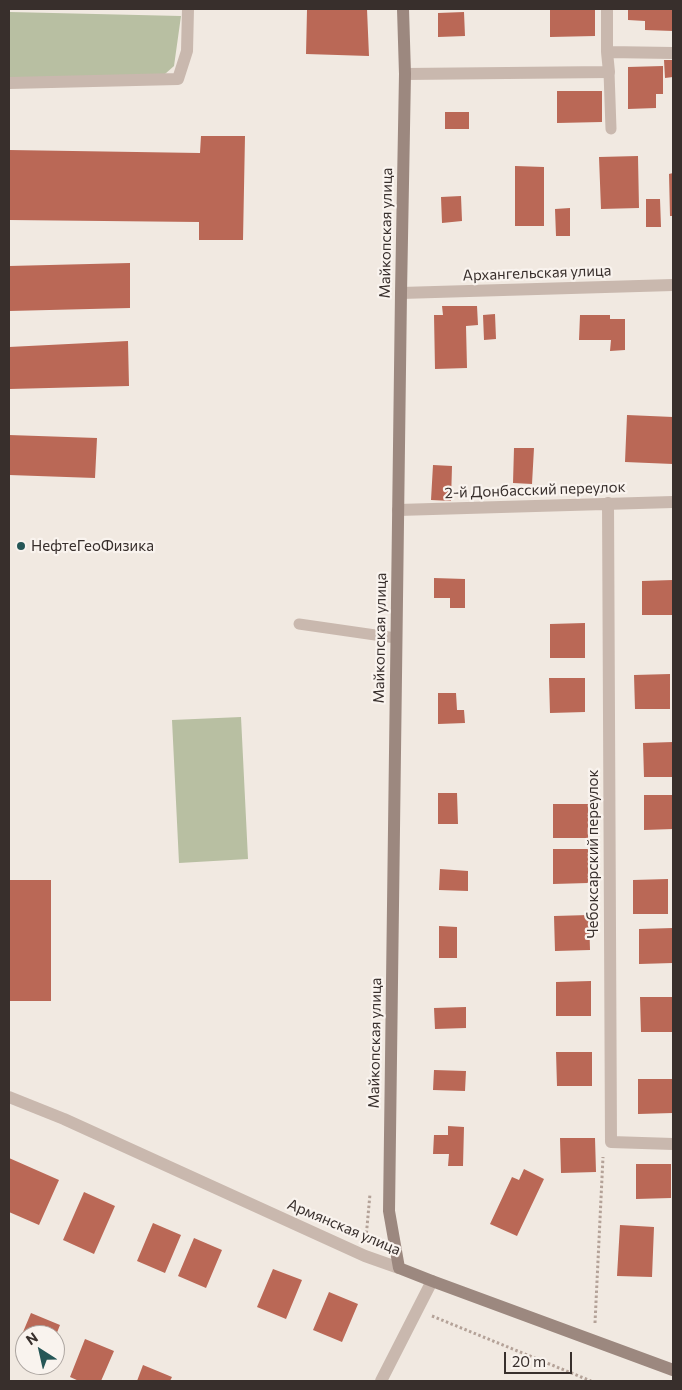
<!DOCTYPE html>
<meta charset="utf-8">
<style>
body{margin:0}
#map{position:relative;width:682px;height:1390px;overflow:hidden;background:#f1e9e1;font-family:Commissioner,sans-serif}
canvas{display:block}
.frame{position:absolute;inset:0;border:10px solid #382f2c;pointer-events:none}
.north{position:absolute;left:15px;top:1325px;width:50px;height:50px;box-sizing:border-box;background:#f9f3ee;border:1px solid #aca5a0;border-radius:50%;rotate:325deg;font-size:14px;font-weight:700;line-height:20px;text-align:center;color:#382f2c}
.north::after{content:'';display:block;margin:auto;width:18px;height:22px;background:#255656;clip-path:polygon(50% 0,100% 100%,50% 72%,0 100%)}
.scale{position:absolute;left:504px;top:1352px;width:68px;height:22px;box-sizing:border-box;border:2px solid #382f2c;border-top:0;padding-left:6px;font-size:15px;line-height:18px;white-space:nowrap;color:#382f2c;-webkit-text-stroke:4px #f9f3ee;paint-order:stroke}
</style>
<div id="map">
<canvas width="682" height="1390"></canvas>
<div class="frame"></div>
<div class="north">N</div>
<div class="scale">20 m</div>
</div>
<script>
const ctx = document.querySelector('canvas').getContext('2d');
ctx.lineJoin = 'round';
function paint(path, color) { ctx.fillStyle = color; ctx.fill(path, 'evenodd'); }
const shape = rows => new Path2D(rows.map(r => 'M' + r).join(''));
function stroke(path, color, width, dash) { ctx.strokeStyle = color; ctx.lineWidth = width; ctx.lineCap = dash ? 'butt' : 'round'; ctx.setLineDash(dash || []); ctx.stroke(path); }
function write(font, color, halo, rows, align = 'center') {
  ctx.font = font + ' Commissioner,sans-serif'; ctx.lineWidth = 4.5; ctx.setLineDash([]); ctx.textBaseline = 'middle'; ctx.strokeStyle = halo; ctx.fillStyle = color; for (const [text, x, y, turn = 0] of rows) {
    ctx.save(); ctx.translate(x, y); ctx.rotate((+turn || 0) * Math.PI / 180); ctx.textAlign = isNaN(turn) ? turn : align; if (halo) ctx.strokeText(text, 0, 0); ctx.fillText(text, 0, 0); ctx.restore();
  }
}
paint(shape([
 [10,12,181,16,174,66,165,74,9,79],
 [241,717,248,859,179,863,172,720]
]), '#b8bfa2');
paint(shape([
 [367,9,369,56,306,54,307,10],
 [550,9,595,9,595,36,550,37],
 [628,9,673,9,673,31,645,30,645,21,628,20],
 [464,12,465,36,438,37,438,13],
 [664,60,673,60,673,77,665,78],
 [663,66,663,94,656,94,656,108,628,109,628,67],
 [557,91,602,91,602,122,557,123],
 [445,112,469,112,469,129,445,129],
 [201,136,245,136,243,240,199,240,199,222,9,220,9,150,200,153],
 [638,156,639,208,601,209,599,157],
 [515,166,544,167,544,226,515,226],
 [673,173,673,216,670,216,669,174],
 [461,196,462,221,442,223,441,197],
 [646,199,660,199,661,227,646,227],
 [570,208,570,236,556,236,555,209],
 [130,263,130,308,9,311,9,266],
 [442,306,477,306,478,325,466,326,467,368,435,369,434,315,443,315],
 [495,314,496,339,484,340,483,315],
 [580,315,610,315,610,319,625,319,625,350,610,351,611,340,579,340],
 [128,341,129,386,9,389,9,347],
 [627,415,673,417,673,464,625,462],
 [9,435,97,438,95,478,9,475],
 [514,448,534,448,532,484,513,483],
 [433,465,452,466,451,501,431,500],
 [434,578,465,579,465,608,450,608,450,598,434,598],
 [673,580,673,615,642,615,642,581],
 [585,623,585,658,550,658,550,624],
 [670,674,670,709,635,709,634,675],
 [549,678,585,678,585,712,550,713],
 [438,693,456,693,457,710,464,710,465,723,438,724],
 [673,742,673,777,644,777,643,743],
 [438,793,457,793,458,824,438,824],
 [644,795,673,795,673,829,644,830],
 [553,804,588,804,588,838,553,838],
 [553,849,588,849,588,883,553,884],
 [440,869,468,871,468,891,439,890],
 [668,879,668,914,633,914,633,880],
 [9,880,51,880,51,1001,9,1001],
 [589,915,590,950,555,951,554,916],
 [439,926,457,927,457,958,439,958],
 [673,928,673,963,639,964,639,929],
 [591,981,591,1016,556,1016,556,982],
 [640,997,673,997,673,1032,641,1032],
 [466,1007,466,1028,435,1029,434,1008],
 [556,1052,592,1052,592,1086,557,1086],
 [434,1070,466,1071,465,1091,433,1090],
 [638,1079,673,1079,673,1113,638,1114],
 [448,1126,464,1127,463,1166,448,1166,449,1154,433,1154,434,1135,448,1135],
 [560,1138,595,1138,596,1172,561,1173],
 [9,1158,59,1180,39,1225,9,1212],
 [636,1164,671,1164,671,1198,636,1199],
 [524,1169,544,1179,517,1236,490,1224,512,1177,519,1180],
 [84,1192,115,1206,94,1254,63,1240],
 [153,1223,181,1235,165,1273,137,1261],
 [620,1225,654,1227,652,1277,617,1276],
 [194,1238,222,1250,206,1288,178,1276],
 [273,1269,302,1280,286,1319,257,1307],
 [329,1292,358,1304,342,1342,313,1330],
 [31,1313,60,1325,56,1335,25,1335,25,1355,15,1351],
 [85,1339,114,1351,101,1381,79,1381,70,1377],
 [143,1365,172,1377,170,1381,137,1381]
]), '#ba6856');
stroke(shape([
 [366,1238,370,1194],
 [432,1316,591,1381],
 [595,1323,603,1157]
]), '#b4a298', 3, [2.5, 2.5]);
stroke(shape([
 [609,72,611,129],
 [299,624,396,638]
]), '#c9b8ae', 11);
stroke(shape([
 [607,9,607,52,673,53],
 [405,74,609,72,607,52],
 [9,83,178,79,187,51,188,9],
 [401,293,673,285],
 [608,503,611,1142,673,1144],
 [398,510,673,502],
 [9,1097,64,1119,365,1256,399,1268],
 [381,1381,432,1281]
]), '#c9b8ae', 12);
stroke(shape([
 [403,9,405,74,401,293,389,1211,399,1268,432,1281,673,1370]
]), '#9c887f', 12);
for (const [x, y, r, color] of [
 [21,546,5,"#255656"]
]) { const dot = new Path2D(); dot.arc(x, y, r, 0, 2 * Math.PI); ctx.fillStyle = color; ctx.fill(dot); stroke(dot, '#f9f3ee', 2); }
write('15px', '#382f2c', '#f9f3ee', [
 ["Майкопская улица",386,233,-89],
 ["Архангельская улица",537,273,-2],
 ["2-й Донбасский переулок",535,490,-2],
 ["Майкопская улица",380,638,-89],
 ["Чебоксарский переулок",593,854,-90],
 ["Майкопская улица",375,1043,-89],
 ["Армянская улица",344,1227,23]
]);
write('15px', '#382f2c', '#f9f3ee', [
 ["НефтеГеоФизика",31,546]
], 'left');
</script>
